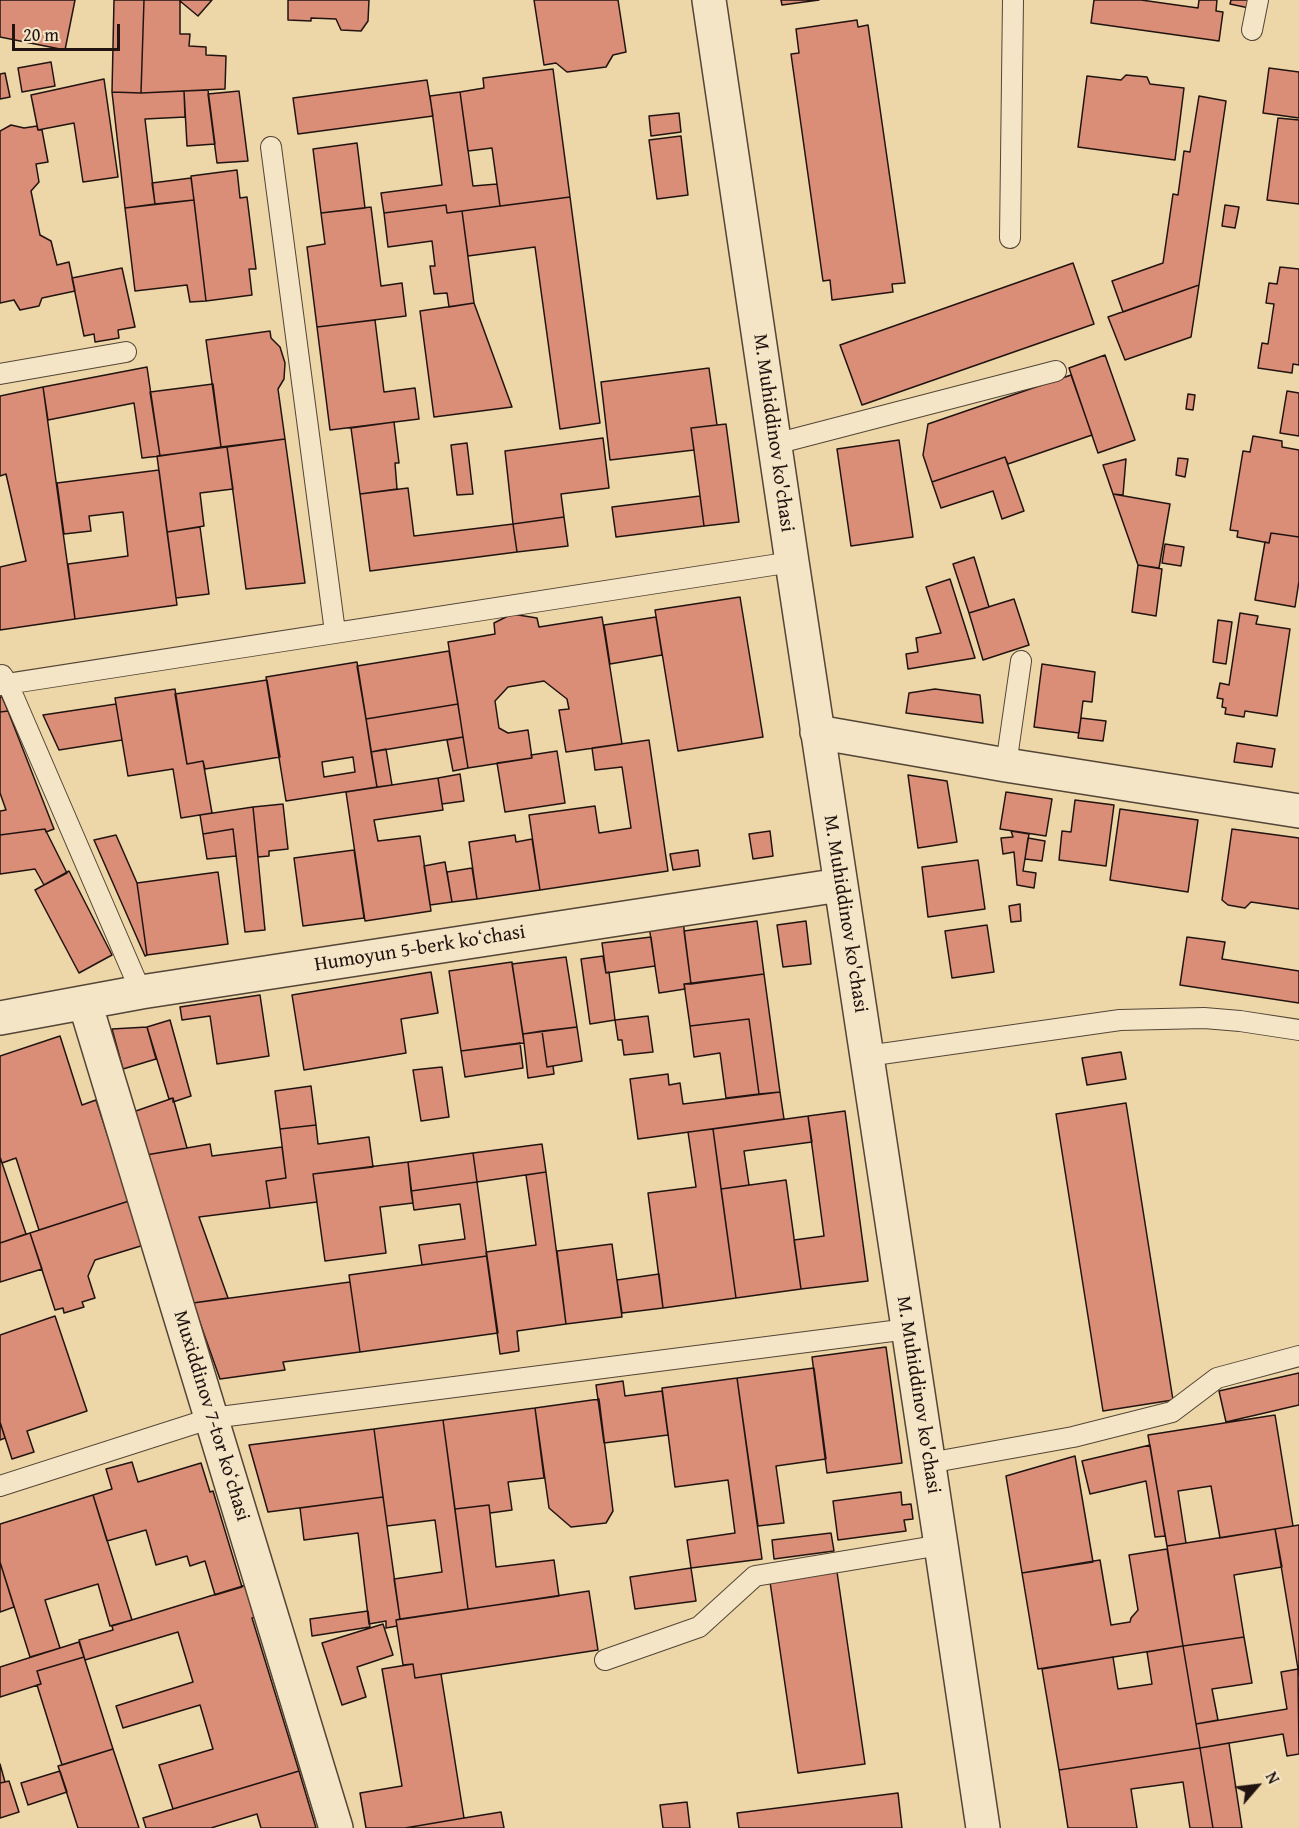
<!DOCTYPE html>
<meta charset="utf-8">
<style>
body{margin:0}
#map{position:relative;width:1299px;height:1828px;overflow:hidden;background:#edd7a8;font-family:"Gentium Book Plus",serif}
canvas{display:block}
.north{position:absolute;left:1227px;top:1756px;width:60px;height:60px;-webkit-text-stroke:4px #f3e5c6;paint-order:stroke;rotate:62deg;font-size:16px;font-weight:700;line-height:24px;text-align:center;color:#211410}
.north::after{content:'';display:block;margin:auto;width:21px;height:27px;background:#211410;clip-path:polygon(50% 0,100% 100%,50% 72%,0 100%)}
.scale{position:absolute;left:12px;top:24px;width:108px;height:27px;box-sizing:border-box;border:3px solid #211410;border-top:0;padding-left:8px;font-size:18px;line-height:21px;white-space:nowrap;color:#211410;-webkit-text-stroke:4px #f3e5c6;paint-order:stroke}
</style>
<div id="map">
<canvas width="1299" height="1828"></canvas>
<div class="north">N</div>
<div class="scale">20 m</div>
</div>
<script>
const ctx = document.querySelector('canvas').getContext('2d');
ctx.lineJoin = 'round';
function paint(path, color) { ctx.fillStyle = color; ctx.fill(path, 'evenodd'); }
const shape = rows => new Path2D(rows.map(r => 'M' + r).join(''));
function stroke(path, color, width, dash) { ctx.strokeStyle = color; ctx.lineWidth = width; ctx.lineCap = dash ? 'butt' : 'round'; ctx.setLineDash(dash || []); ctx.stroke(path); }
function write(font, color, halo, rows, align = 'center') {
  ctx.font = font + ' "Gentium Book Plus",serif'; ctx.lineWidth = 6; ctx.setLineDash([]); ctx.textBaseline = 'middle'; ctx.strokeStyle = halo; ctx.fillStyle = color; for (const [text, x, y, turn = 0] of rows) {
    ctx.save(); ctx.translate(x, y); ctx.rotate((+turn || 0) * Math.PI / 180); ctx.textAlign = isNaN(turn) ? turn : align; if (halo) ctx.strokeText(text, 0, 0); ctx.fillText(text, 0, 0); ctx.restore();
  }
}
const building = shape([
 [0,0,75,0,65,50,0,37,0,0],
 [114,0,144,0,141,93,112,92,114,0],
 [144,0,212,0,198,16,180,1,180,34,190,34,189,46,206,47,206,55,226,56,225,89,141,93,144,0],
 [288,0,369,0,368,21,361,31,341,30,336,19,311,18,311,21,288,20,288,0],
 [534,0,618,0,626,52,613,55,606,67,567,72,556,63,544,65,534,0],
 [781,0,819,0,782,5,781,0],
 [1094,0,1141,0,1198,8,1199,0,1217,0,1216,11,1223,12,1219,41,1091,23,1094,0],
 [1231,0,1251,0,1249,8,1230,4,1231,0],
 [857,20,858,27,868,25,905,283,892,284,893,292,832,300,830,280,823,281,791,54,799,53,796,29,857,20],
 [51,62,55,86,22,92,18,68,51,62],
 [1269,68,1299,72,1299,118,1263,113,1269,68],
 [553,69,570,197,500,206,492,148,468,151,460,92,484,88,483,78,553,69],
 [5,73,10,97,0,99,0,74,5,73],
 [1126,75,1147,77,1150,84,1184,88,1175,160,1078,147,1087,76,1121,80,1126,75],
 [104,79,118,177,83,182,74,123,38,130,31,95,104,79],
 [427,80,433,116,298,134,293,98,427,80],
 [208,90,215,144,187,146,184,91,208,90],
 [184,91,185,117,145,119,155,204,125,208,112,92,141,93,184,91],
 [239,91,248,161,217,163,208,94,239,91],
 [460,92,473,186,497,184,500,206,447,213,446,205,384,213,381,193,442,185,430,96,460,92],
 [1199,96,1226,101,1199,285,1123,312,1112,281,1163,263,1173,194,1178,195,1184,151,1190,152,1199,96],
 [679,113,681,132,651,136,649,116,679,113],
 [1278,118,1299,120,1299,204,1267,200,1278,118],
 [11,125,24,128,37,126,38,130,42,130,48,162,36,164,39,182,31,191,40,235,51,241,57,265,69,262,75,291,42,298,39,306,20,310,14,300,0,303,0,131,11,125],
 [681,136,688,195,657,199,649,140,681,136],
 [357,143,365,208,321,213,313,149,357,143],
 [237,170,240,198,247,197,256,269,249,269,252,295,206,301,191,176,237,170],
 [191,178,194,200,155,204,152,183,191,178],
 [570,197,600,423,560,429,535,247,468,256,462,211,570,197],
 [194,200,206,301,190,302,187,285,135,291,125,208,194,200],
 [446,205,447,213,462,211,474,303,449,307,447,293,434,294,430,266,435,266,432,241,388,247,384,213,446,205],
 [1225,205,1239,207,1235,228,1222,226,1225,205],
 [371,207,381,286,402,283,406,316,317,327,307,247,325,244,321,213,371,207],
 [1073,263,1094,324,862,405,840,345,1073,263],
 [1280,267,1299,269,1299,365,1293,364,1292,373,1258,368,1262,343,1268,344,1274,304,1266,303,1269,283,1277,284,1280,267],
 [122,268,135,327,118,330,119,338,95,342,94,334,84,336,72,278,122,268],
 [1199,285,1191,337,1125,360,1108,317,1199,285],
 [474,303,512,407,434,417,420,311,474,303],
 [375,320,384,392,415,388,419,419,330,430,317,327,375,320],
 [270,331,271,338,280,347,285,363,284,379,278,389,285,439,221,447,206,340,270,331],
 [1105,355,1135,440,1098,453,1069,368,1105,355],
 [147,367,160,456,142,458,134,403,48,420,43,387,147,367],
 [709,368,717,425,691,428,694,450,610,460,601,382,709,368],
 [1071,375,1092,435,1008,464,1005,457,932,482,923,455,928,424,1071,375],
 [213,384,221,447,160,456,150,392,213,384],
 [43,387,75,619,0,630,0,567,26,561,6,474,0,476,0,396,43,387],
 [1287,391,1299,393,1299,436,1280,433,1287,391],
 [1188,394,1195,395,1193,410,1186,409,1188,394],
 [394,422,399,463,395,463,397,489,360,494,351,428,394,422],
 [726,424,739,522,704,526,691,428,726,424],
 [1253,436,1282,441,1282,447,1299,450,1299,537,1271,533,1269,543,1237,537,1238,531,1230,530,1243,451,1250,452,1253,436],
 [603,438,609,488,561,494,564,517,513,524,505,451,603,438],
 [285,439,305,583,246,589,227,447,285,439],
 [899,440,913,537,851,546,837,449,899,440],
 [467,443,473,494,457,495,451,445,467,443],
 [227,447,233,489,200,493,204,526,167,532,157,456,227,447],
 [1005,457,1024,511,1002,519,993,491,941,508,932,482,1005,457],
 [1178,458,1188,459,1185,477,1176,475,1178,458],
 [1126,459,1123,495,1113,494,1103,465,1126,459],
 [159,470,177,605,75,619,68,564,128,556,123,512,89,516,91,531,64,534,57,483,159,470],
 [408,488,414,536,513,524,517,552,370,571,360,494,408,488],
 [1113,494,1170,504,1159,568,1138,565,1113,494],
 [700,496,704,526,616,537,612,507,700,496],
 [564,517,568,546,517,552,513,524,564,517],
 [200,527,209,594,176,598,167,532,200,527],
 [1271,533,1299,537,1299,581,1295,607,1255,600,1265,542,1269,543,1271,533],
 [1165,544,1184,547,1181,566,1162,563,1165,544],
 [974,557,989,607,969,613,953,564,974,557],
 [1138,565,1162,569,1156,616,1132,612,1138,565],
 [950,579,975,658,908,669,906,654,918,652,916,638,941,633,926,587,950,579],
 [740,597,763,737,678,751,655,610,740,597],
 [1014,599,1029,645,983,660,969,613,1014,599],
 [1240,613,1258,616,1256,624,1290,629,1277,716,1245,711,1244,717,1225,714,1226,708,1222,707,1223,699,1217,698,1220,683,1229,685,1240,613],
 [512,614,537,618,539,627,602,617,622,744,566,752,559,710,569,709,567,699,544,681,508,687,495,701,499,728,508,733,528,730,532,758,468,768,448,642,495,634,494,623,512,614],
 [656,617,662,655,610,664,604,625,656,617],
 [1218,620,1232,622,1226,664,1213,662,1218,620],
 [449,651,458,704,366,719,357,666,449,651],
 [357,662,377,787,286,801,266,677,357,662],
 [353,757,355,772,324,777,322,762,353,757],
 [1042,664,1095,672,1092,702,1083,701,1079,733,1034,727,1042,664],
 [267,680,280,757,205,769,203,761,187,764,175,694,267,680],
 [175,689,187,764,203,761,212,813,181,818,173,769,128,776,115,698,175,689],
 [935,689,980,695,983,723,906,713,909,693,935,689],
 [0,697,2,697,8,711,0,712,0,697],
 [116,704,122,740,59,750,43,715,116,704],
 [458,704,463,737,371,752,366,719,458,704],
 [8,711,54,829,46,832,45,829,0,835,0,811,6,810,0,793,0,712,8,711],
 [1081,718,1106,721,1103,741,1078,738,1081,718],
 [463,737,468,768,453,771,447,740,463,737],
 [649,740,668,871,540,890,529,815,595,806,599,833,631,828,622,767,595,770,592,748,649,740],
 [1237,743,1275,749,1272,767,1234,762,1237,743],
 [386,749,392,785,377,787,371,752,386,749],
 [557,751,565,803,505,812,497,763,532,758,531,755,557,751],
 [460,774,464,801,442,804,438,778,460,774],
 [908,775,947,781,957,842,918,848,908,775],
 [438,778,443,810,374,820,378,841,420,836,431,911,365,921,346,792,438,778],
 [1006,792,1052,799,1046,836,1000,829,1006,792],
 [1075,800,1114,805,1106,866,1059,860,1062,831,1071,832,1075,800],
 [283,804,288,849,269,851,269,856,258,857,253,807,283,804],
 [253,807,265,930,245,932,233,829,203,834,200,815,253,807],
 [1120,809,1198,820,1188,892,1110,880,1120,809],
 [45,829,67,873,44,885,35,869,0,874,0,835,45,829],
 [233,829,236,856,207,859,203,834,233,829],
 [1232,829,1299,838,1299,909,1251,902,1245,908,1228,905,1222,900,1232,829],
 [770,831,773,856,753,859,749,834,770,831],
 [1011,831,1029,834,1023,871,1036,873,1034,888,1017,885,1014,852,1003,854,1001,838,1013,837,1011,831],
 [116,835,137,883,147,955,145,956,94,840,116,835],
 [515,835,516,842,532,839,540,890,477,899,469,842,515,835],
 [1028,838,1045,841,1042,861,1025,859,1028,838],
 [354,850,364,918,303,926,294,858,354,850],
 [698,850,700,866,673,870,670,854,698,850],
 [978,860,985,909,928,917,922,867,978,860],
 [445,862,452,902,430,905,424,866,445,862],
 [472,868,477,899,452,902,447,872,472,868],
 [69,871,112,955,79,973,35,890,69,871],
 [218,872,228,944,147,955,137,883,218,872],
 [1020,904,1021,921,1011,922,1009,906,1020,904],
 [683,921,691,984,684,984,685,989,659,993,649,926,683,921],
 [757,921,764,974,691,984,684,931,757,921],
 [806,921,811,964,783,967,777,925,806,921],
 [987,925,994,972,952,978,945,931,987,925],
 [651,937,655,966,606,973,602,943,651,937],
 [1187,937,1225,942,1222,959,1299,971,1299,1003,1180,985,1187,937],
 [603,956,606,973,609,972,615,1020,590,1024,581,959,603,956],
 [566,957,577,1027,523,1034,512,964,566,957],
 [512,962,524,1043,461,1051,449,971,512,962],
 [431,972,438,1013,401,1019,406,1053,304,1070,292,995,431,972],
 [764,974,780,1092,759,1094,749,1019,690,1026,684,984,764,974],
 [260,995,269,1056,217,1064,210,1016,182,1020,180,1007,260,995],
 [648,1016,653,1052,624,1055,622,1040,618,1040,615,1020,648,1016],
 [749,1019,759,1094,726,1098,720,1053,694,1057,690,1026,749,1019],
 [170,1020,191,1096,173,1102,173,1098,169,1099,147,1027,170,1020],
 [147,1027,156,1059,123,1069,112,1029,147,1027],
 [577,1027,582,1061,547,1067,542,1031,577,1027],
 [542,1031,547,1067,553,1066,554,1074,528,1078,523,1034,542,1031],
 [60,1036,82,1105,96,1100,129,1201,39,1230,16,1158,2,1163,0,1157,0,1056,60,1036],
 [520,1043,523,1068,465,1077,461,1051,520,1043],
 [1121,1052,1126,1079,1087,1085,1082,1058,1121,1052],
 [442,1067,449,1117,421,1121,413,1070,442,1067],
 [668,1074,669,1085,680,1083,683,1104,780,1092,784,1119,638,1139,630,1079,668,1074],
 [311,1086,316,1125,280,1129,275,1091,311,1086],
 [173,1098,187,1148,146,1155,133,1112,173,1098],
 [1126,1103,1173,1400,1103,1411,1056,1114,1126,1103],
 [845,1111,868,1281,801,1289,794,1240,824,1236,808,1116,845,1111],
 [808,1116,812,1142,744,1151,749,1185,721,1189,713,1129,808,1116],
 [316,1125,318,1144,369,1137,373,1167,313,1174,317,1202,270,1208,266,1181,286,1178,280,1129,316,1125],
 [713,1129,736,1298,663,1308,648,1193,696,1187,688,1132,713,1129],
 [210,1144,212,1156,282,1147,286,1178,266,1181,270,1208,199,1217,228,1298,193,1303,146,1155,210,1144],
 [542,1144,546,1172,477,1182,473,1153,542,1144],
 [473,1153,477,1182,411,1191,408,1162,473,1153],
 [0,1157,26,1234,0,1243,0,1157],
 [408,1162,413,1203,380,1207,386,1253,325,1261,313,1174,408,1162],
 [546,1172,566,1324,517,1331,519,1351,500,1354,486,1252,536,1245,526,1175,546,1172],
 [786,1180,801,1289,736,1298,721,1189,786,1180],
 [477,1182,487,1256,422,1265,419,1245,465,1239,460,1204,414,1210,411,1191,477,1182],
 [129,1201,144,1245,95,1260,88,1276,95,1298,82,1302,84,1307,64,1313,63,1308,55,1310,30,1233,129,1201],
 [30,1233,42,1269,0,1282,0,1243,30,1233],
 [612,1244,622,1317,566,1324,557,1251,612,1244],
 [487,1256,498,1333,360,1352,349,1275,487,1256],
 [659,1274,663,1308,622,1313,617,1280,659,1274],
 [350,1282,360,1352,283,1362,285,1370,220,1379,193,1303,350,1282],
 [55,1316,87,1411,27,1431,34,1452,12,1459,0,1422,0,1335,55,1316],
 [886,1347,902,1463,827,1473,812,1357,886,1347],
 [814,1368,826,1459,776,1466,784,1523,758,1526,737,1378,814,1368],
 [1299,1373,1299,1405,1226,1422,1219,1391,1299,1373],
 [737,1378,762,1559,691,1568,687,1540,735,1533,728,1480,675,1487,662,1388,737,1378],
 [623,1381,625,1396,662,1391,668,1435,604,1443,596,1385,623,1381],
 [599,1399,613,1511,606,1523,571,1527,549,1508,535,1408,599,1399],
 [535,1408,544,1478,508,1482,512,1510,490,1513,489,1505,455,1509,443,1420,535,1408],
 [1275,1415,1293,1526,1220,1538,1211,1486,1178,1491,1186,1543,1167,1546,1148,1435,1275,1415],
 [443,1420,468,1609,400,1619,394,1579,442,1572,435,1520,387,1526,374,1429,443,1420],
 [0,1422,5,1438,0,1440,0,1422],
 [374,1429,383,1497,268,1512,249,1445,374,1429],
 [1150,1445,1165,1536,1155,1537,1146,1481,1090,1494,1082,1461,1150,1445],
 [1075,1456,1093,1562,1022,1573,1006,1476,1075,1456],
 [132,1462,138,1482,201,1463,210,1492,213,1491,242,1587,215,1595,205,1561,190,1566,187,1556,156,1565,146,1530,107,1541,93,1495,112,1489,106,1469,132,1462],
 [901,1492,902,1505,911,1504,913,1519,904,1520,906,1531,838,1540,833,1501,901,1492],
 [93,1495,132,1620,110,1626,98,1584,45,1600,60,1648,30,1657,0,1562,0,1524,93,1495],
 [383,1497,400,1619,396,1620,397,1626,386,1628,386,1621,369,1624,358,1533,304,1540,300,1508,383,1497],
 [489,1505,496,1567,554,1560,559,1596,468,1609,455,1509,489,1505],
 [1299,1525,1299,1675,1275,1529,1299,1525],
 [1275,1529,1282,1567,1234,1575,1244,1637,1183,1646,1167,1546,1275,1529],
 [831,1533,834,1551,774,1559,772,1540,831,1533],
 [1167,1549,1183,1646,1038,1669,1022,1573,1100,1560,1111,1625,1130,1622,1131,1618,1138,1610,1129,1555,1167,1549],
 [0,1562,14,1607,0,1612,0,1562],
 [691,1568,696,1601,635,1609,630,1577,691,1568],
 [837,1572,865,1764,798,1773,770,1582,837,1572],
 [256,1582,266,1614,252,1618,299,1771,173,1809,159,1765,213,1749,200,1705,123,1728,116,1706,193,1682,178,1632,85,1660,79,1640,113,1630,112,1626,256,1582],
 [589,1591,598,1650,415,1678,413,1664,403,1665,396,1620,589,1591],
 [368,1611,370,1627,312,1636,310,1619,368,1611],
 [383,1624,393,1655,357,1667,366,1697,342,1705,322,1643,383,1624],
 [1244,1637,1252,1683,1212,1689,1218,1720,1196,1724,1183,1646,1244,1637],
 [79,1642,84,1657,37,1671,41,1684,0,1697,0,1667,79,1642],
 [1183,1646,1200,1748,1059,1770,1042,1669,1113,1657,1118,1689,1152,1684,1147,1652,1183,1646],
 [84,1657,113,1749,62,1765,37,1685,41,1684,37,1671,84,1657],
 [413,1664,415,1678,441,1674,464,1818,405,1828,366,1828,360,1793,402,1786,382,1669,413,1664],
 [1298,1669,1299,1754,1287,1756,1283,1734,1200,1748,1196,1724,1287,1709,1281,1672,1298,1669],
 [1229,1743,1242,1828,1213,1828,1200,1748,1229,1743],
 [1200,1748,1213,1828,1190,1828,1183,1782,1131,1789,1137,1828,1068,1828,1059,1770,1200,1748],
 [113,1749,139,1828,78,1828,58,1766,113,1749],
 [0,1764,5,1782,0,1783,0,1764],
 [60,1771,67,1792,28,1805,21,1783,60,1771],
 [299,1771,316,1828,261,1828,257,1814,211,1828,146,1828,143,1818,299,1771],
 [9,1781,19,1812,0,1818,0,1783,9,1781],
 [898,1793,902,1828,739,1828,737,1813,898,1793],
 [687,1802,690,1828,663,1828,660,1805,687,1802],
 [501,1812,504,1828,405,1828,464,1818,501,1812]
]);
paint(building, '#db8e77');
stroke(building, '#211410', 1.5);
const lane = shape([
 [1252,30,1258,0],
 [271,147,335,632],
 [1010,238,1013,0],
 [0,374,126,352],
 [775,444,1056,371],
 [2,675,8,684,141,992],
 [0,685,792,562],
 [1006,765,1021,661],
 [867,1056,1120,1020,1204,1018,1240,1021,1299,1030],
 [929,1463,1073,1437,1172,1412,1217,1378,1299,1356],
 [0,1486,212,1418,908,1329],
 [605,1660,699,1627,755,1576,941,1545]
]);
const street = shape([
 [709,0,792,562,941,1545,983,1828],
 [817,732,1006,765,1299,811],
 [85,1003,336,1828],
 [0,1018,141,992,840,885]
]);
stroke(lane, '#544536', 22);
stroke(street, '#544536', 36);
stroke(lane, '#f3e5c6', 20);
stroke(street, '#f3e5c6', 33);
write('20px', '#211410', '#f3e5c6', [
 ["M. Muhiddinov ko'chasi",773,433,82],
 ["M. Muhiddinov ko'chasi",845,914,81],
 ["Humoyun 5-berk koʻchasi",420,949,-9],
 ["M. Muhiddinov ko'chasi",918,1395,81],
 ["Muxiddinov 7-tor koʻchasi",211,1416,73]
]);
</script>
